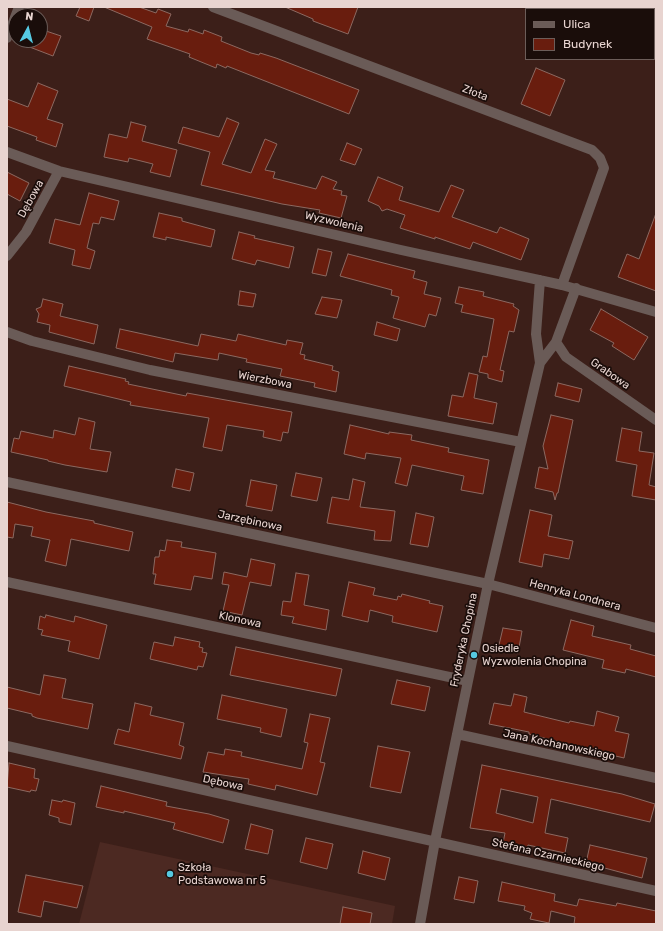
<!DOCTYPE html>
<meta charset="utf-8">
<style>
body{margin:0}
#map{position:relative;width:663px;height:931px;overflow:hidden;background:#3c1f19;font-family:Rubik,sans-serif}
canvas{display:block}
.frame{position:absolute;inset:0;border:8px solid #e8d4d0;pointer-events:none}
.legend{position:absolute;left:525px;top:8px;width:130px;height:52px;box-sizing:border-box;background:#1a0d0a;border:1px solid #6c5d59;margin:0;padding:5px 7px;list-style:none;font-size:12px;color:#e8d4d0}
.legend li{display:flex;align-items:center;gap:8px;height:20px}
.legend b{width:20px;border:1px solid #6c5d59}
.north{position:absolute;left:8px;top:8px;width:40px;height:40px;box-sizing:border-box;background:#1a0d0a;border:1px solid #6c5d59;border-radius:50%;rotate:7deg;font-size:11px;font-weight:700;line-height:16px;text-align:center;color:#e8d4d0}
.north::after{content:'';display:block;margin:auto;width:14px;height:18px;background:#56c9e1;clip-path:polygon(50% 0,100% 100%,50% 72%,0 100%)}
</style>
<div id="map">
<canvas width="663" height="931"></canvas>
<div class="frame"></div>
<ul class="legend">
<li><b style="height:5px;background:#6a5b57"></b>Ulica</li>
<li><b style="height:11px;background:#691d0e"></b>Budynek</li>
</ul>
<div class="north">N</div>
</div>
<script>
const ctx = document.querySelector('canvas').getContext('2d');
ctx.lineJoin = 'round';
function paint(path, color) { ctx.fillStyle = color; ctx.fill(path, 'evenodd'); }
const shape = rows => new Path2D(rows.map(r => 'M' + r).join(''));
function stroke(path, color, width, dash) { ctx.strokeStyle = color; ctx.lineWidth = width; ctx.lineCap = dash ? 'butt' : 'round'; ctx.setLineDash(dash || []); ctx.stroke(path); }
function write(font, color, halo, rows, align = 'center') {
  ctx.font = font + ' Rubik,sans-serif'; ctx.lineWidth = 3.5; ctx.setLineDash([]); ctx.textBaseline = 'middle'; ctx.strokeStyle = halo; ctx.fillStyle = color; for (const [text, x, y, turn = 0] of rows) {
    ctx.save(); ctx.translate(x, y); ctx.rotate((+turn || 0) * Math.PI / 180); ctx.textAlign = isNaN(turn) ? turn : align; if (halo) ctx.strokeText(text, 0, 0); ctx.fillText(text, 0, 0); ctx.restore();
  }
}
paint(shape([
 [100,842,395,906,392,924,79,924]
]), '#4c2922');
const building = shape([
 [80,7,94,7,89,21,76,16,80,7],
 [104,7,139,7,156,13,158,9,171,14,166,26,188,32,189,29,203,34,204,30,222,37,221,41,251,53,259,55,260,53,276,58,359,90,349,114,227,66,226,68,217,64,216,68,189,57,190,54,147,39,152,27,104,7],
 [285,7,358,7,348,34,313,21,313,19,285,7],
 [40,29,61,36,53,56,14,41,40,40,40,29],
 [536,68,565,80,550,116,521,104,536,68],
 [38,83,58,91,47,119,63,124,56,147,36,140,37,137,7,126,7,99,28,107,38,83],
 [227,118,239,123,222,164,251,173,265,139,277,144,265,170,275,172,273,178,316,189,322,176,337,182,333,189,342,191,341,195,347,196,341,218,319,213,320,210,282,204,201,185,210,152,178,143,183,127,219,137,227,118],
 [131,122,146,126,142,141,177,150,170,177,150,172,153,164,129,158,128,162,104,157,109,134,127,138,131,122],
 [347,143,362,149,355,165,340,160,347,143],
 [7,172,29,183,20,201,7,194,7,172],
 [378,177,403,187,399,200,439,212,451,185,464,190,452,217,497,233,500,227,529,239,521,260,473,242,470,249,435,237,435,239,400,228,405,215,387,209,382,211,379,206,368,201,378,177],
 [89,193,119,201,114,220,101,217,99,224,93,223,87,248,95,251,90,269,72,265,75,250,49,243,55,219,80,225,89,193],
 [159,213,182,218,182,221,215,230,211,247,166,237,166,240,153,237,159,213],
 [655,216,656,217,656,291,618,277,627,254,639,259,655,216],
 [239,232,255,236,254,238,294,247,289,268,257,260,255,265,232,259,239,232],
 [318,249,332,252,326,276,312,273,318,249],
 [348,254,415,271,413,278,427,282,424,294,441,298,436,316,429,314,425,327,393,318,399,297,391,295,392,290,340,276,348,254],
 [459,287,484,292,483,296,514,304,513,306,519,310,514,332,509,331,500,370,504,371,502,382,488,378,488,374,479,372,483,356,487,357,494,319,461,312,463,305,455,303,459,287],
 [240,291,256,294,253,307,238,305,240,291],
 [322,297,342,300,337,318,315,314,322,297],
 [43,299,63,304,60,316,98,325,94,344,49,332,50,325,37,322,39,314,36,309,41,307,43,299],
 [601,309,648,337,634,360,612,346,614,343,590,330,601,309],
 [377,322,400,329,397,341,374,335,377,322],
 [120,329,198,346,201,334,236,341,238,334,286,345,287,340,303,343,300,354,305,355,304,359,333,366,332,370,339,372,336,392,314,387,315,383,280,376,282,369,246,362,247,359,219,353,218,360,175,353,173,362,116,348,120,329],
 [69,366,126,379,125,381,129,382,128,384,186,396,187,393,292,412,288,433,283,432,281,441,263,437,264,431,227,425,222,451,203,447,209,418,130,405,131,402,64,386,69,366],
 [469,373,478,375,474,398,497,403,493,424,448,416,452,395,463,397,469,373],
 [558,383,582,389,579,402,555,396,558,383],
 [551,415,573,420,558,493,557,493,555,500,553,492,535,488,539,467,548,469,543,446,551,415],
 [79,418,95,422,90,449,111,452,107,472,65,465,48,461,48,460,11,452,14,438,19,439,21,431,53,438,54,430,75,435,79,418],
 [350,425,389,434,389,432,412,435,411,440,449,448,448,452,489,460,483,494,461,490,464,476,412,465,407,486,395,483,401,458,366,453,365,459,344,454,350,425],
 [622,428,642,432,639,451,654,453,649,485,656,487,656,500,632,496,637,465,616,461,622,428],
 [176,469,194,473,190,491,172,487,176,469],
 [296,473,322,478,317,501,291,496,296,473],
 [353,479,365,482,360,507,395,511,391,541,374,540,375,531,327,523,332,497,349,500,353,479],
 [251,480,277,485,272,511,246,506,251,480],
 [7,502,46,512,94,521,94,523,133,532,129,551,71,539,66,566,45,561,50,540,31,536,33,527,15,524,13,538,7,537,7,502],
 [530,510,552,515,548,536,573,541,569,559,544,554,542,567,519,562,530,510],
 [416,513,434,517,428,547,410,544,416,513],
 [167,540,182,542,181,547,216,553,212,579,194,576,191,590,154,584,156,574,153,574,155,557,159,557,160,550,165,551,167,540],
 [251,559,275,564,271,586,250,582,242,615,223,611,229,585,222,584,224,572,247,577,251,559],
 [296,573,309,575,304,605,329,610,326,630,292,623,294,617,281,615,283,601,291,602,296,573],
 [349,582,375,588,373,595,397,600,398,596,401,597,402,594,430,601,429,603,443,606,437,632,392,622,393,616,370,610,368,622,342,616,349,582],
 [46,615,74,622,75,616,107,625,99,659,68,651,70,641,41,635,43,630,38,629,40,616,45,618,46,615],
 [571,620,594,626,592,636,631,645,630,649,656,656,656,677,626,669,625,673,602,668,604,660,563,650,571,620],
 [503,628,522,631,518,653,498,649,503,628],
 [175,637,200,642,199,647,203,648,202,652,207,653,203,667,198,666,197,670,150,659,154,642,173,646,175,637],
 [236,647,342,669,336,696,230,675,236,647],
 [44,675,66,679,62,698,93,704,88,729,37,718,32,716,32,714,7,708,7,687,40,695,44,675],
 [397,680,430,687,425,711,391,704,397,680],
 [514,694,527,697,524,712,569,723,570,721,594,726,597,711,619,717,615,731,629,734,624,758,566,744,529,734,529,732,489,724,494,703,511,706,514,694],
 [222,695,287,709,281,737,260,732,261,728,217,719,222,695],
 [135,703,152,707,150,715,184,723,179,745,184,747,181,759,114,744,118,729,129,732,135,703],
 [310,714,330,718,320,762,325,763,317,795,276,785,275,790,248,784,249,779,203,772,208,752,224,755,225,749,242,752,241,756,302,769,308,743,304,742,310,714],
 [378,746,410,752,401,793,370,787,378,746],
 [9,763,35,769,34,778,39,779,36,791,31,790,30,792,7,787,9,763],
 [482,765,622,794,655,804,650,822,551,799,545,833,568,838,565,853,528,845,527,849,503,843,505,833,470,828,482,765],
 [501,789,538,797,533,823,496,813,501,789],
 [101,786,167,802,166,806,209,814,229,820,223,843,173,829,175,823,124,811,124,813,96,807,101,786],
 [52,800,62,802,63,800,75,803,71,825,59,822,59,818,49,815,52,800],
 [251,824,273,830,268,854,245,849,251,824],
 [306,838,333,844,327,869,300,862,306,838],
 [590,845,647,858,642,878,586,863,590,845],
 [363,851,390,858,385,880,358,873,363,851],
 [26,875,83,886,77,908,44,901,41,917,18,912,26,875],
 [459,877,478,881,474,903,454,899,459,877],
 [502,882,555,894,554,901,577,906,579,899,616,906,617,903,656,911,656,924,574,924,575,917,551,911,549,923,530,919,532,913,524,910,525,906,498,901,502,882],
 [343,907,372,913,370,924,340,924,343,907]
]);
paint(building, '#691d0e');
stroke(building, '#8c6961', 1);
stroke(shape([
 [213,7,592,150,600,158,604,168,562,285],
 [7,38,19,7],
 [7,152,59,171,401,250,562,285,656,312],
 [7,256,26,232,59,171],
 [7,332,32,341,150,370,521,442],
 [556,342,566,357,656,420],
 [540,363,556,342,576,288],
 [7,482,488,584,656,628],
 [7,582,468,681],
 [457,734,656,778],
 [7,746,656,891],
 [420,924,435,841,488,584,540,363,536,334,540,280]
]), '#6a5b57', 10);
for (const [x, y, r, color] of [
 [474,655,4,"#56c9e1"],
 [170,874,4,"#56c9e1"]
]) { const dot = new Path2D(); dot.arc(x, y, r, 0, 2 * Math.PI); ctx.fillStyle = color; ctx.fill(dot); stroke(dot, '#1a0d0a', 1.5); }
write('11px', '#e8d4d0', '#1a0d0a', [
 ["Złota",475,93,21],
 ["Dębowa",31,199,-61],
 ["Wyzwolenia",334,222,13],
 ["Grabowa",610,374,35],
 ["Wierzbowa",265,380,11],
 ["Jarzębinowa",250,521,12],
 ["Henryka Londnera",575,595,15],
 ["Klonowa",240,620,12],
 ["Fryderyka Chopina",464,640,-78],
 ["Jana Kochanowskiego",559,745,12],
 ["Dębowa",223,783,12],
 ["Stefana Czarnieckiego",548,855,13]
]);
write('11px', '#e8d4d0', '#1a0d0a', [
 ["Osiedle",482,649],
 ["Wyzwolenia Chopina",482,662],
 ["Szkoła",178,868],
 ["Podstawowa nr 5",178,881]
], 'left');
</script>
